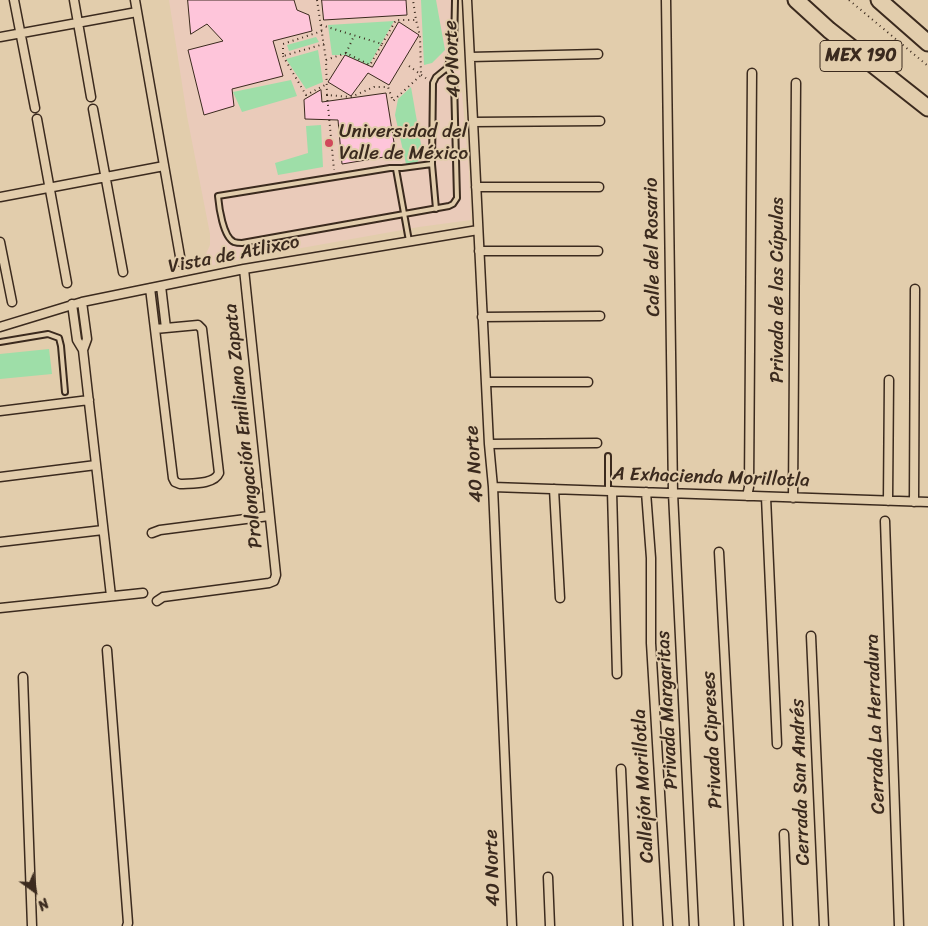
<!DOCTYPE html>
<meta charset="utf-8">
<style>
body{margin:0}
#map{position:relative;width:928px;height:926px;overflow:hidden;background:#e2cdac;font-family:Sriracha,sans-serif}
canvas{display:block}
.north{position:absolute;left:10px;top:866px;width:50px;height:50px;-webkit-text-stroke:4px #e2cdac;paint-order:stroke;rotate:148deg;font-size:14px;font-weight:700;line-height:20px;text-align:center;color:#3b2a1e}
.north::after{content:'';display:block;margin:auto;width:18px;height:22px;background:#3b2a1e;clip-path:polygon(50% 0,100% 100%,50% 72%,0 100%)}
</style>
<div id="map">
<canvas width="928" height="926"></canvas>
<div class="north">N</div>
</div>
<script>
const context = document.querySelector('canvas').getContext('2d');
context.lineJoin = 'round';
function fillPath(path, color) { context.fillStyle = color; context.fill(path, 'evenodd'); }
function stroke(path, color, width, dash) { context.strokeStyle = color; context.lineWidth = width; context.lineCap = dash ? 'butt' : 'round'; context.setLineDash(dash || []); context.stroke(path); }
function label(font, color, halo, rows, align = 'center') {
  context.font = font + ' Sriracha,sans-serif'; context.lineWidth = 4; context.setLineDash([]); context.textBaseline = 'middle'; context.strokeStyle = halo; context.fillStyle = color; for (const [text, x, y, turn = 0] of rows) {
    context.save(); context.translate(x, y); context.rotate((+turn || 0) * Math.PI / 180); context.textAlign = isNaN(turn) ? turn : align; if (halo) context.strokeText(text, 0, 0); context.fillText(text, 0, 0); context.restore();
  }
}
const built = new Path2D(`
 M169,0H457L460,72L469,170L471,220L419,227L279,252L194,269L206,254L210,245V234L187,116Z`);
const green = new Path2D(`
 M421,0H436L445,50L432,63L424,65Z
 M394,21L369,65L345,55H332L328,25Z
 M316,37L319,42L289,51L287,45Z
 M318,50L323,82L306,89L286,59Z
 M291,80L297,96L242,112L233,92Z
 M411,87L423,156L417,162L406,164L395,115L398,99Z
 M321,125L323,167L278,175L275,163L308,153L306,126Z
 M49,349L52,374L0,379V354Z`);
const building = new Path2D(`
 M188,0H294L297,10L309,15L312,31L273,41L283,76L232,89L234,106L204,115L188,50L223,41L207,24L191,34Z
 M322,0H406L407,15L324,20Z
 M399,22L419,35L389,85L368,73L351,96L328,82L345,55L372,67Z
 M321,90L322,102L386,93L396,155L342,164L338,120L305,119L304,100Z`);
const path = new Path2D(`
 M317,0L326,60
 M849,0L928,66
 M321,25L382,44L370,65L346,53L326,60L327,95L351,97L374,87H388L393,101L421,75L420,36L416,20L413,0
 M322,31L283,44V56L324,44
 M382,44L396,20H416
 M346,53L354,36
 M283,56L306,95L327,84
 M409,66L427,79
 M327,95L334,170`);
const lane = new Path2D(`
 M447,68L454,48L455,0
 M432,164L402,168H390L218,196C219,207 223,237 234,242C237,243 240,243 242,243L449,206L453,204L457,198L454,81L447,68L436,77L433,83L432,164L436,209
 M396,169L409,241
 M0,342L48,334L59,338L61,346L65,392
 M608,456V491`);
const street = new Path2D(`
 M14,0L35,108
 M74,0L91,97
 M135,0L181,262
 M467,0L489,444L493,487L512,926
 M666,0L673,493L694,926
 M0,37L137,12
 M470,57L598,54
 M93,109L123,272
 M37,119L67,283
 M473,122L600,121
 M476,187H599
 M0,197L164,166
 M0,242L12,302
 M479,251H598
 M161,286L166,328
 M150,288L173,478L175,482L180,484C191,483 214,485 219,473L202,329L198,325L155,329
 M82,302L87,339L83,350
 M72,304L77,340L83,350L111,596
 M482,317L600,316
 M0,327L82,302L244,269L478,230
 M486,382H588
 M0,411L89,400
 M489,444L597,443
 M0,477L96,465
 M493,487L928,502
 M554,489L560,598
 M612,491L617,674
 M646,492L651,558V643L668,926
 M747,496L749,487L752,73
 M766,497L777,744
 M793,498L796,83
 M888,501L889,380
 M914,502L915,289
 M885,521L899,926
 M152,533L160,530L269,516
 M0,542L103,530
 M719,552L739,926
 M157,601L163,597L269,583L274,581L276,575L244,269
 M0,608L143,593
 M811,636L824,926
 M107,650L128,923L127,926
 M23,677L32,926
 M621,769L628,926
 M784,834L788,926
 M548,877L550,926`);
const highway = new Path2D(`
 M796,0L829,30L928,108
 M879,0L928,43`);
const markers = [
 [329,143,5,"#d1495b"]
];
const shields = [
 [861,56,82]
];
const shieldNames = [
 ["MEX 190",861,56]
];
const streetNames = [
 ["40 Norte",453,59,-93],
 ["Calle del Rosario",653,247,-91],
 ["Vista de Atlixco",234,255,-11],
 ["Privada de las Cúpulas",778,290,-90],
 ["Prolongación Emiliano Zapata",244,426,-96],
 ["40 Norte",475,464,-94],
 ["A Exhacienda Morillotla",711,478,2],
 ["Privada Margaritas",668,710,-93],
 ["Cerrada La Herradura",876,724,-92],
 ["Privada Cipreses",713,740,-93],
 ["Cerrada San Andrés",801,782,-92],
 ["Callejón Morillotla",644,786,-93],
 ["40 Norte",493,868,-92]
];
const poiNames = [
 ["Universidad del",339,132],
 ["Valle de México",339,154]
];
fillPath(built, '#eacbba');
fillPath(green, '#9edea8');
fillPath(building, '#fec5da');
stroke(building, '#3b2a1e', 1);
stroke(lane, '#3b2a1e', 8);
stroke(street, '#3b2a1e', 11);
stroke(highway, '#3b2a1e', 19);
stroke(path, '#3b2a1e', 2, [1, 4]);
stroke(lane, '#e2cdac', 4);
stroke(street, '#e2cdac', 8);
stroke(highway, '#e2cdac', 15);
for (const [x, y, r, color] of markers) { const dot = new Path2D(); dot.arc(x, y, r, 0, 2 * Math.PI); context.fillStyle = color; context.fill(dot); stroke(dot, '#e2cdac', 2); }
for (const [x, y, w] of shields) { const box = new Path2D(); box.roundRect(x - w / 2, y - 15.5, w, 31, 4); context.fillStyle = '#e2cdac'; context.fill(box); stroke(box, '#3b2a1e', 1); }
label('bold 18px', '#3b2a1e', null, shieldNames);
label('19px', '#3b2a1e', '#e2cdac', streetNames);
label('19px', '#3b2a1e', '#e2cdac', poiNames, 'left');
</script>
